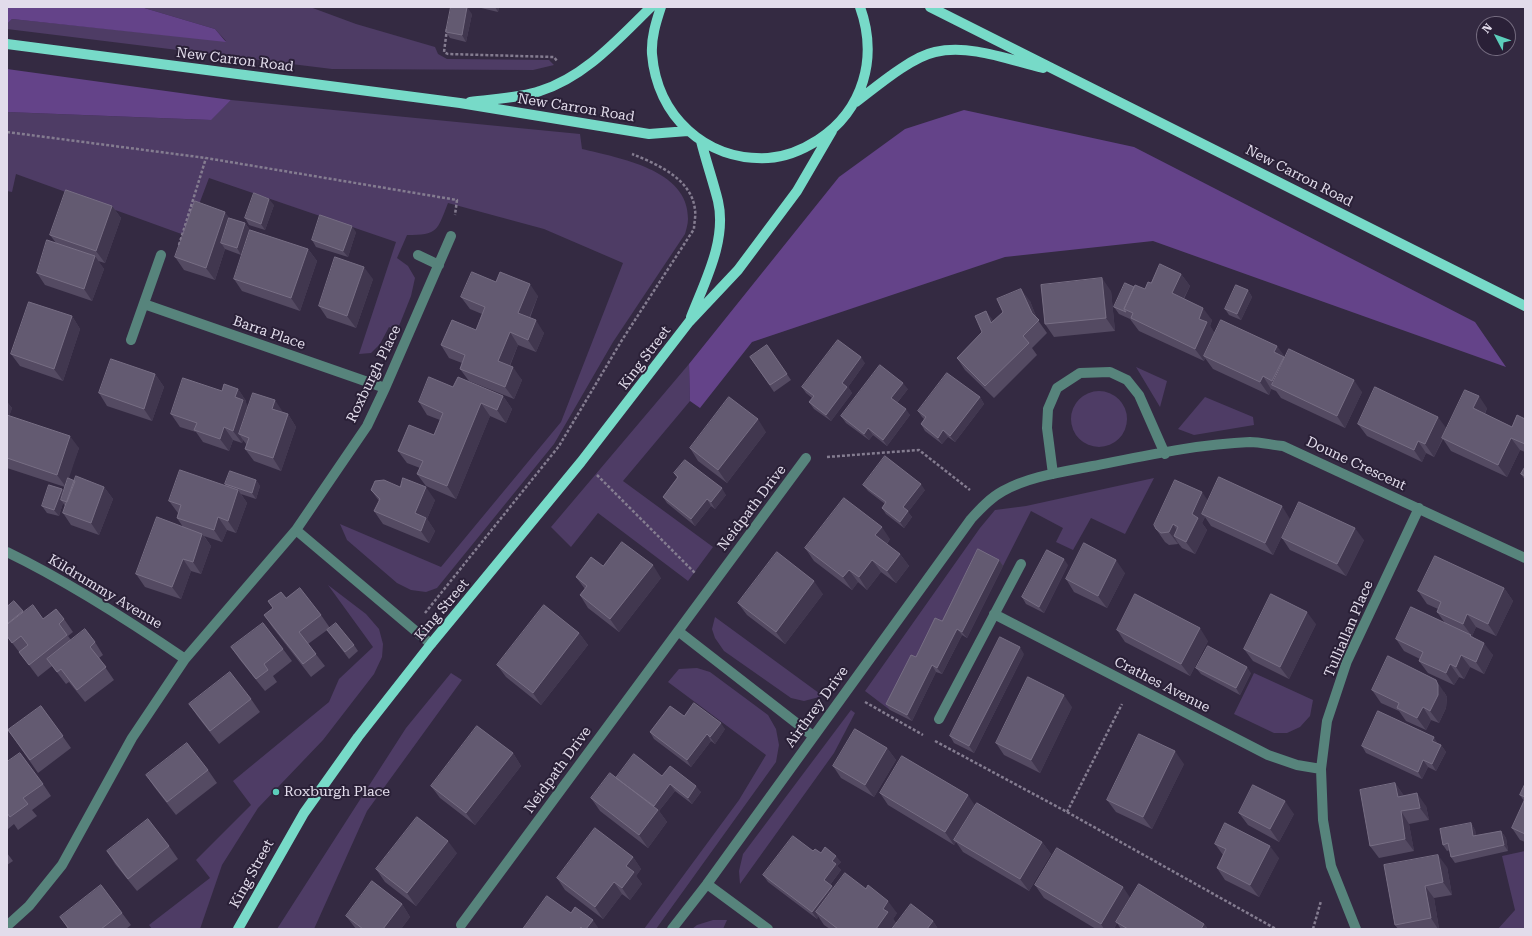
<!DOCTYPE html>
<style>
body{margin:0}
#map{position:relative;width:1532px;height:936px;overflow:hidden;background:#342a42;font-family:"Roboto Serif",serif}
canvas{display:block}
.frame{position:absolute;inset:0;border:8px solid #e2dceb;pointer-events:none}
.north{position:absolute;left:1476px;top:16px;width:40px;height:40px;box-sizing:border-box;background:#2a2037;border:1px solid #746b7f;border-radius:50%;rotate:311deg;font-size:11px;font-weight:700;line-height:16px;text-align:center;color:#e2dceb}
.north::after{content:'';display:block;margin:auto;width:14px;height:18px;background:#5ccebb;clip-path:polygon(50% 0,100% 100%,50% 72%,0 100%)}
</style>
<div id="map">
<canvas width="1532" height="936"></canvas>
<div class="frame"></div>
<div class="north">N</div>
</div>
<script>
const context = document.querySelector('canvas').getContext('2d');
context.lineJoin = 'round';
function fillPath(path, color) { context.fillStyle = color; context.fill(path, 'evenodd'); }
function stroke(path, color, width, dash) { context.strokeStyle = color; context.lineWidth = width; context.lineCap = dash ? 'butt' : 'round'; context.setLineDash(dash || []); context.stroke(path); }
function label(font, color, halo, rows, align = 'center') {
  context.font = font + ' "Roboto Serif",serif'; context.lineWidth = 4; context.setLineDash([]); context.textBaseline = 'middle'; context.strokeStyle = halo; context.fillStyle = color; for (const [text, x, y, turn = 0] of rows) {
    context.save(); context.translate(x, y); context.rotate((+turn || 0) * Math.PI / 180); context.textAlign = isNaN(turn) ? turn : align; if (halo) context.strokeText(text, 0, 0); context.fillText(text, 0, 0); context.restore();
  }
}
const green = new Path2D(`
 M141,7H310L356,24L435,47L438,54L447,59L549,60L554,65L533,70L332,69L7,29V24L12,19L226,41L215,29Z
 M231,100L580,134L582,149C618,158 689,169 688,219C688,224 686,230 685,234L613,342L554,444L437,588L426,592L411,590L397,583L347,540L340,524L441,567L561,422L623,263L544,229L448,203C437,231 438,235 407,235L397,258L408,266L415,278L411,296L397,331L389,327L380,344L371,353L359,354L396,242L209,178L187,236L16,174L12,192L7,191V112L210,120Z
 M689,364L690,401L623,481L713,547L688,581L598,513L571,547L551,527Z
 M1136,367L1167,381L1160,407Z
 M1071 419a28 28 0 1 1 56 0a28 28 0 1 1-56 0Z
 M1205,397L1253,417L1254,425L1194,435L1178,429Z
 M1154,478L1125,534L1091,518L1073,550L1056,542L1063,528L1031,511L1003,566L983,556L946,627L915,661L890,710L865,691L980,528L995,510L1026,506Z
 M328,585L366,614L379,629L383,644L382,657L374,674L323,740L258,808L222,865L200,929H152L149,925L210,878L196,860L251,805L233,781L329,702L339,679L373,647Z
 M715,617L823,696L804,701L791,698L724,651L715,638L712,629Z
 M697,668L710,672L768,715L776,729L779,745L776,762L656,929H644L739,800L766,755L668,682L679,669Z
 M451,673L462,680L367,811L314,929H277L406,728Z
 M1254,673L1313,700L1310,716L1300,727L1287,733H1274L1234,714Z
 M851,710L855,713L834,753L740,884L739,871L743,854Z
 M1525,851V929H1498L1515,910L1502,856Z
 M713,920H727L723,929H692L697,925Z`);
const forest = new Path2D(`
 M7,7H141L215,29L226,42L12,19L7,24Z
 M7,69L231,100L211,120L7,112Z
 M964,110L1134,147L1475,322L1506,367L1153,241L1005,257L752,342L700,408L690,401L689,364L839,177L905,129Z`);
const path = new Path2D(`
 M447,29L444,52L448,54L554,57L557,61
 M7,132L206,158L457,200L455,215
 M179,245L206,158
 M827,457L919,450L970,490
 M597,475L696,574
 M425,613L559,446L622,340L694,229C694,223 696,216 695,210C692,179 657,164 632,154
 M865,702L923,735
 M935,741L1067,812L1276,929
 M1067,812L1122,704
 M1313,929L1321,901`);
const minor = new Path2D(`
 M418,255L439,265
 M144,304L385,388
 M131,340L161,255
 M1053,474L1047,428L1048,409L1057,388L1080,373L1110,372L1127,380L1139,395L1165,454
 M296,530L431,644
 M7,552C69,582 128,620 185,659
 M994,614L1268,755L1297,765L1321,769
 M678,631L813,736
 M939,719L1021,564
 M707,884L768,929
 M461,925L806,458
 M7,926L29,906L62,865L132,738L185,659L296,530L367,426L385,388L451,236
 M672,929L707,884L971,519C980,509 990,498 1003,491C1030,476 1063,472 1093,466C1144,456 1198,444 1250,442C1260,442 1272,445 1283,446L1525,558
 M1356,929L1331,866L1323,820L1321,769L1327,721L1347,661L1419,508`);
const major = new Path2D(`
 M661,7C656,22 651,38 652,54C657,116 705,161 768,158C785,157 804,149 818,140C864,110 878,57 860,7
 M930,7L1525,306
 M7,44L460,103L649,134L688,131
 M470,102C491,99 521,98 540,91C585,77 618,39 651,7
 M856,102C876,87 911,57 935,52C970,44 1009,60 1043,68
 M691,317C705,281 727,240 718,201C713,181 706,161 701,141
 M238,929L304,813L358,737L431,644L581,462L689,322L738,270L797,191L832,131`);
const wall = new Path2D(`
 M477,7H499L498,12Z
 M472,14L466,42L450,38L446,32Z
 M274,205L265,230L249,225L245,218Z
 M112,206L121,218L105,263L98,261L104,269L92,301L45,285L37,273L56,243L50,235Z
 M229,218L245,223L250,230L241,255L225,249L215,280L184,270L175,257Z
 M356,232L348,257L316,247L312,240Z
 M308,249L317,261L300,311L242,291L234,279Z
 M1181,274L1190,286L1184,299L1212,320L1210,326L1215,334L1285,358L1362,392L1345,428L1281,398L1276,391L1271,389L1269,395L1213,369L1205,358L1204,361L1139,331L1130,319L1119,314L1114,307L1134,287L1145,289L1151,283Z
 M373,279L356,328L327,318L319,306Z
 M496,282L538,296L530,318L544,333L536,352L518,345L510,366L522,380L514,399L469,381L460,369L462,363L449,358L441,345L476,330L482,314L470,309L461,297Z
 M1248,290L1252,297L1241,320L1229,315L1225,309Z
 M1111,291L1115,331L1054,337L1045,324Z
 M1030,301L1037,319L1047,333L1032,348L1037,355L994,398L965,370L957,358L993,321Z
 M72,316L80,329L63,381L20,366L11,354Z
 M767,345L791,380L774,392L750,357Z
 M865,363L848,387L852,393L831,421L814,409L809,402L812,398L806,393L802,387Z
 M155,374L164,387L152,421L107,406L99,393Z
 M453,387L503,396L512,409L506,423L490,416L456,499L426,486L417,474L420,468L407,463L398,451L434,435L440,420L427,415L419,402Z
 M238,389L246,401V403L248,407L283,412L288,414L296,427L281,471L254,461L245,449L247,445L243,440L242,443L233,440L229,451L203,442L196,432L180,427L171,414L222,391Z
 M908,389L897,403L910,415L887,446L873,435L869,440L846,423L841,416Z
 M980,397L984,404L955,442L948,437L942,444L925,431L921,424L924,419L922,417L918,411Z
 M7,402L12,408L9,416L79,448L68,478L75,481L104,487L113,499L99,535L71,525L63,513L65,506L63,503L59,516L47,513L42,506L62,489L64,491L65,487L7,468Z
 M1487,408L1485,414L1512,427L1525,419V452L1520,450L1507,477L1451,451L1443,439L1434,457L1426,453L1422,462L1367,436L1358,424L1447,429Z
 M766,432L727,483L698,461L690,448Z
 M1525,467V480L1521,474Z
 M674,473L726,495L715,509L711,506L695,526L667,503L663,497L677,478Z
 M256,480L260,486L256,499L241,494L247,503L236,533L227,530L222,542L204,536L211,546L201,574L191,571L181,599L145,587L136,574L183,527L177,518L178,513L169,501L227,487L225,484Z
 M863,485L925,490L908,512L912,517L904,528L886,514L882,508L885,504L868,491Z
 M400,487L435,500L427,519L435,531L429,543L383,524L374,511L379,501L371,490Z
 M1208,501L1290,519L1273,555L1211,526L1205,517L1202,523L1207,530L1195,554L1182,548L1178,543V544L1169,545L1165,542L1156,529Z
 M1282,538L1364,540L1346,576L1290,550Z
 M890,539L887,544L900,554L909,566L896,583L881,572L867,590L858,582L852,590L814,561L805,548Z
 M999,560L1003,566L967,638L962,635L942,674L936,672L912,721L890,710L886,704L942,621Z
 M1068,565L1044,613L1026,604L1022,597Z
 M603,566L661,578L619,632L588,608L580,595L585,589L576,577Z
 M1125,573L1107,608L1074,592L1066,579Z
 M1504,588L1513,601L1496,636L1476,627L1472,636L1493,655L1484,674L1470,667L1464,679L1459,677L1454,685L1428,673L1419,661L1420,659L1404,651L1396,639L1445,623L1437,612L1438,609L1427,604L1418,591Z
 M823,594L785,644L747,615L738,603Z
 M14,601L23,612L43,619H64L73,632L68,636L71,640L95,642L103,655L99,658L114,680L85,702L69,682L66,684L52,666L38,677L7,636V607Z
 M264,615H321L330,628L308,644L325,666L311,677L273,628Z
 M1316,624L1289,679L1253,661L1244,649Z
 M327,630L354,645L358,651L349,659Z
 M1117,630L1208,641L1190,676L1125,642Z
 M579,633L588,645L541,705L506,677L497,665Z
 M231,647L283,649L292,661L273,676L277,682L265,691L240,660Z
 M1024,654L974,753L954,743L950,736Z
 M1196,668L1251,673L1240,695L1201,674Z
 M1372,690L1444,692L1447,697L1446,708L1439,723L1431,720L1426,730L1406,721L1399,711L1381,703Z
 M251,699L260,712L219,744L198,717L189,704Z
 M41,706L71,748L38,773L8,730Z
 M1072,707L1040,773L1004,755L996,743Z
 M684,716L725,729L715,744L711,741L691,767L654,739L650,732Z
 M1438,744L1441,745L1446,752L1436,771L1428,767L1422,779L1366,753L1362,746Z
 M887,748L896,760L874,797L841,778L833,766Z
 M513,753L521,766L475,825L440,798L431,786Z
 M7,762L43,784L51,796L32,810L37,816L18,830L14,824L7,830Z
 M1184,764L1152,829L1116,812L1107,800Z
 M208,770L217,783L176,815L155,788L146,775Z
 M662,776L701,792L692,804L675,791L659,811L667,822L648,848L600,811L591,798L616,778Z
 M1395,783L1404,796L1426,806L1429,820L1409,824L1414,851L1379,858L1370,846Z
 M1525,784V842L1520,840L1512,828L1524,801L1520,795Z
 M880,793L975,805L1042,842L1051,854L1029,891L963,852L956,842L954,845L888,805Z
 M1239,813L1294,814L1279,842L1248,825Z
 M1471,823L1475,830L1476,836L1501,831L1506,838L1508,851L1455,863L1451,857L1450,850L1447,851L1443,845Z
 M1215,844L1279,858L1259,897L1225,880L1217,868L1223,855Z
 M169,846L178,859L137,891L115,864L107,851Z
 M813,851L821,853L841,862L837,866L841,870L830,885L834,888L897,913L893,919L896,923L933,921L938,929H830L824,925L818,916L817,919L768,882L763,875Z
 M7,853L13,861L7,865Z
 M457,853L416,906L385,882L376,869Z
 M633,857L641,869L636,876L642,884L630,900L622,894L603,919L565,890L557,878Z
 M1384,865L1447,867L1452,895L1434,898L1439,929H1398L1395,925Z
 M1035,885L1130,898L1204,924L1208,929H1121L1117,923L1114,929H1096L1044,898Z
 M402,904L410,917L401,929H356L346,916Z
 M122,913L131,925L126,929H68L60,917Z`);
const shadedWall = new Path2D(`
 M467,7L472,14L466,42L462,35Z
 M495,7H499L498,12Z
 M269,199L274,205L265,230L261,224Z
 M112,206L121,218L105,263L96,251Z
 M225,212L234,224L221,243L225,249L215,280L206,268Z
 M245,223L250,230L241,255L237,248Z
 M352,226L356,232L348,257L343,251Z
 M308,249L317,261L300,311L291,298Z
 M95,256L104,269L92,301L84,289Z
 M364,267L373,279L356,328L347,316Z
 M1181,274L1190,286L1180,305L1172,293Z
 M1102,278L1111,291L1115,331L1106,318Z
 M530,284L538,296L526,325L518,313Z
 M1021,289L1030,301L1038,321L1032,313Z
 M1248,290L1252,297L1241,320L1237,314Z
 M1203,308L1212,320L1210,326L1216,335L1204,356L1205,358L1204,361L1195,349L1199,319Z
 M986,311L995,323H991Z
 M72,316L80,329L63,381L54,369Z
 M536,320L544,333L536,352L528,340Z
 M510,332L518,345L506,374L498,361Z
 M1277,346L1286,358L1277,388L1272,381L1274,352Z
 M861,357L865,363L848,387L852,393L831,421L826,415L842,383Z
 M513,367L522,380L514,399L505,387Z
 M155,374L164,387L152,421L144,409Z
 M1263,376L1271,389L1269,395L1260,382Z
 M1354,380L1362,392L1345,428L1337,416Z
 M903,383L908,389L896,404L891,398Z
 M238,389L246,401V403L252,412L239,434L243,440L242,443L233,431L235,397Z
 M503,396L512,409L506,423L497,410Z
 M1479,396L1487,408L1481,421L1473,408Z
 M980,397L984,404L955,442L950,436Z
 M275,400L283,412L280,421L272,409Z
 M7,402L12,408L7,423Z
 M481,403L490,416L456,499L447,486Z
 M906,409L910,415L887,446L883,440Z
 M288,414L296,427L281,471L273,458Z
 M1438,417L1447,429L1434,457L1425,444Z
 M758,419L766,432L727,483L718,470Z
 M224,427L233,440L229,451L220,439Z
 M868,428L873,435L869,440L864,434Z
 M943,430L948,437L942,444L938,438Z
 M70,436L79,448L66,487L57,475Z
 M1511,438L1520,450L1507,477L1498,465Z
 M1418,441L1426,453L1422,462L1414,450Z
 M256,480L260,486L256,499L252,493Z
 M921,484L925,490L908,512L912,517L904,528L900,522L903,507Z
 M104,487L113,499L99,535L91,523Z
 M426,487L435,500L427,519L435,531L429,543L421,531L415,513Z
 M722,488L726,495L715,509L711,502Z
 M62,489L66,495L61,500L63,503L59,516L54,510Z
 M238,490L247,503L236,533L228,521Z
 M1202,492L1211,505L1202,514L1205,517L1202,523L1207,530L1195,554L1186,542L1192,514Z
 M707,499L711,506L695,526L691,519Z
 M1282,506L1290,519L1273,555L1265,543Z
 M218,517L227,530L222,542L214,530Z
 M1173,524L1181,537L1174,536L1178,543V544L1169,532Z
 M882,527L890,539L884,547L875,535Z
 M1355,528L1364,540L1346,576L1337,564Z
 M202,534L211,546L201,574L193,562Z
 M900,554L909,566L896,583L887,571Z
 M183,559L191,571L181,599L172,587Z
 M1064,559L1068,565L1044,613L1039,607Z
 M872,560L881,572L867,590L859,577Z
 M999,560L1003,566L967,638L962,632Z
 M1116,560L1125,573L1107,608L1098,596Z
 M653,565L661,578L619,632L610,619Z
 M849,570L858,582L852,590L843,577Z
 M814,581L823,594L785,644L776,632Z
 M1504,588L1513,601L1496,636L1488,624Z
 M1307,612L1316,624L1289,679L1280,667Z
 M1467,614L1476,627L1472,636L1480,647L1470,636L1471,635L1463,624Z
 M1200,628L1208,641L1190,676L1181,664Z
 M957,629L962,635L942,674L937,668Z
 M579,633L588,645L541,705L533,693Z
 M1484,643L1493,655L1484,674L1476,662Z
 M1020,647L1024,654L974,753L969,746Z
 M1461,655L1470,667L1464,679L1456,667Z
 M1450,664L1459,677L1454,685L1446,673Z
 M932,665L936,672L912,721L907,715Z
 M1247,667L1251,673L1240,695L1236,688Z
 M1436,680L1444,692L1447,697L1446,708L1439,723L1430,711Z
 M1064,695L1072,707L1040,773L1031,760Z
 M1423,707L1431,720L1426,730L1417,718Z
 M721,723L725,729L715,744L710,737Z
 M707,734L711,741L691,767L687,760Z
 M1434,737L1438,744L1432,741Z
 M1441,745L1446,752L1436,771L1432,764Z
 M887,748L896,760L874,797L865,785Z
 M1175,751L1184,764L1152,829L1143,817Z
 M513,753L521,766L475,825L466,813Z
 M1423,760L1428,767L1422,779L1418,772Z
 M1395,783L1404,796L1398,797Z
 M670,784L675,791L659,811L667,822L648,848L639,835L652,808Z
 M696,786L701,792L692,804L688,798Z
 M1417,793L1426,806L1429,820L1420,808Z
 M968,795L976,807L954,840L956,842L954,845L945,832Z
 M1285,801L1294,814L1279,842L1270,829Z
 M1401,811L1409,824L1414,851L1405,839Z
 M1471,823L1475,830L1478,843L1473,836Z
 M1501,831L1506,838L1508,851L1504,845Z
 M448,841L457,853L416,906L407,893Z
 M1042,842L1051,854L1029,891L1020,879Z
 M1270,846L1279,858L1259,897L1250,885Z
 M1438,855L1447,867L1452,895L1443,882Z
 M836,856L841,862L837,866L841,870L829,886L824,880L832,861Z
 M633,857L641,869L636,876L642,884L630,900L622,888L626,866Z
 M614,882L622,894L603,919L595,907Z
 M832,886L836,892L816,912L818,916L817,919L812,912Z
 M1425,886L1434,898L1439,929H1438L1431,918Z
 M1123,887L1131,899L1116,922L1117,923L1114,929H1104L1101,924Z
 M888,901L897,913L893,919L897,925L894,929H876L883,909Z
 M402,904L410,917L401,929H383Z
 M593,920L599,929H586Z
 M933,921L938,929H927Z
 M1204,924L1208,929H1201Z`);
const building = new Path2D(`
 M451,7H467L462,35L446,32Z
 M66,190L112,206L96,251L50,235Z
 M254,193L269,199L261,224L245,218Z
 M195,201L225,212L206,268L175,257Z
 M320,215L352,226L343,251L312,240Z
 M229,218L245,223L237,248L221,243Z
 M250,230L308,249L291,298L234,279Z
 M47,240L95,256L84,289L37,273Z
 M335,257L364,267L347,316L319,306Z
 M1160,264L1181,274L1172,293L1203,308L1199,319L1207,322L1195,349L1131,318L1133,313L1124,309L1135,285L1145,289L1148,282L1151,283Z
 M472,272L496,282L500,272L530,284L518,313L536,320L528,340L510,332L498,361L513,367L505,387L460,369L465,355L441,345L452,320L476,330L485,307L461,297Z
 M1102,278L1106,318L1045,324L1041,285Z
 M1125,283L1134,287L1124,309L1126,312L1114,307Z
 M1236,285L1248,290L1237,314L1225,309Z
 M1021,289L1032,313L1039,320L1023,336L1029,343L985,386L957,358L982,332L975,316L986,311L991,323L1003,312L997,299Z
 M29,302L72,316L54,369L11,354Z
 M1221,320L1277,346L1274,352L1284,357L1272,381L1263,376L1260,382L1204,356Z
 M838,340L861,357L842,383L847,387L826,415L809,402L814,396L802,387Z
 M767,345L787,374L770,385L750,357Z
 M1289,349L1354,380L1337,416L1272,385Z
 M111,359L155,374L144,409L99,393Z
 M880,365L903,383L891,398L906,409L883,440L868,428L864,434L841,416Z
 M947,373L980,397L950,436L943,430L938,438L921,424L926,417L918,411Z
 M429,377L453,387L458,377L503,396L497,410L481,403L447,486L417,474L423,461L398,451L409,425L434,435L443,413L419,402Z
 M183,378L222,391L224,384L238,389L235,397L243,400L233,431L224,427L220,439L194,430L197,423L171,414Z
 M1375,387L1438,417L1425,444L1418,441L1414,450L1358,424Z
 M1465,390L1479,396L1473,408L1512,427L1517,415L1525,419V444L1511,438L1498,465L1442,438Z
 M253,393L275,400L272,409L288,414L273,458L245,449L249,438L239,434Z
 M729,397L758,419L718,470L690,448Z
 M7,415L70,436L57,475L7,458Z
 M885,456L921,484L903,507L908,511L900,522L882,508L886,502L863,485Z
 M685,460L722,488L711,502L707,499L691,519L663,497L678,477L674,473Z
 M1525,467V476L1521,474Z
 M180,470L238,490L228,521L218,517L214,530L177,518L181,505L169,501Z
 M230,471L256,480L252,493L225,484Z
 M76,476L104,487L91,523L63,513Z
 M1219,477L1282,506L1265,543L1202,514Z
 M68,478L75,481L67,502L61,500Z
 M403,478L426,487L415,513L426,518L421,531L374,511L380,499L371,490L375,481L384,480L400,487Z
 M1175,480L1202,492L1192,514L1198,518L1186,542L1174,536L1178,527L1173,524L1169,532L1161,533L1156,529L1154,525Z
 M49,485L62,489L54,510L42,506Z
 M844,498L882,527L875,535L900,554L887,571L872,560L859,577L849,570L843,577L805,548Z
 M1299,502L1355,528L1337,564L1282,538Z
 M157,517L202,534L193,562L183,559L172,587L136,574Z
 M622,542L653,565L610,619L580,595L587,586L576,577L591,557L603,566Z
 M1084,543L1116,560L1098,596L1066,579Z
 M978,549L999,560L962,632L957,629L937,668L932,665L907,715L886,704L911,655L916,657L935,618L942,621Z
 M1047,550L1064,559L1039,607L1022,597Z
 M777,552L814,581L776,632L738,603Z
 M1435,556L1504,588L1488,624L1467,614L1463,624L1437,612L1441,602L1418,591Z
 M300,588L321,615L299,632L316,654L303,664L264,615L273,608L268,601L281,592L286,598Z
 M1135,594L1200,628L1181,664L1117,630Z
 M1271,594L1307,612L1280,667L1244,649Z
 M14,601L23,611L7,624V607Z
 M33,605L43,619L56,609L64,619L59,624L67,635L29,665L19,652L28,645L21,636L12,643L7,636V625Z
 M544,605L579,633L533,693L497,665Z
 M1411,607L1471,635L1470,636L1484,643L1476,662L1461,655L1456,667L1450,664L1446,673L1419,661L1423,652L1396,639Z
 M263,623L283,649L264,664L268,670L256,679L231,647Z
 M336,623L354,645L345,652L327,630Z
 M85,629L95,642L90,647L106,667L77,690L61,669L57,672L47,659Z
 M1000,637L1020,647L969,746L950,736Z
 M1208,646L1247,667L1236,688L1196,668Z
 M1388,656L1436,680L1438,685V695L1430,711L1423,707L1417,718L1397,708L1399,703L1372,690Z
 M230,672L251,699L210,731L189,704Z
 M1028,677L1064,695L1031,760L996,743Z
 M694,703L721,723L710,737L707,734L687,760L650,732L670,706L684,716Z
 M41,706L63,736L30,760L8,730Z
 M1378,711L1434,737L1432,741L1441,745L1432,764L1423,760L1418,772L1362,746Z
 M477,726L513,753L466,813L431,786Z
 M855,729L887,748L865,785L833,766Z
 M1139,734L1175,751L1143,817L1107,800Z
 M187,743L208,770L167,802L146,775Z
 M20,753L43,784L23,798L28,804L10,817L7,813V762Z
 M634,754L662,776L670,766L696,786L688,798L670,784L654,806L616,778Z
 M902,756L968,795L945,832L880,793Z
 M610,773L658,810L639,835L591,798Z
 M1395,783L1398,797L1417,793L1420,808L1401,811L1405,839L1370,846L1360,790Z
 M1525,784V797L1520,795Z
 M1253,785L1285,801L1270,829L1239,813Z
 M1525,799V834L1512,828Z
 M977,803L1042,842L1020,879L954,840Z
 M417,817L448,841L407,893L376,869Z
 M148,819L169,846L128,879L107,851Z
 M1225,823L1270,846L1250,885L1217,868L1226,849L1215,844Z
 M1471,823L1473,836L1501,831L1504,845L1451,857L1448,843L1443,845L1440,829Z
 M595,828L633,857L626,866L634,872L622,888L614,882L595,907L557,878Z
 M793,836L813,851L815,849L821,853L825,847L836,856L832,861L836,864L824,880L832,886L812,912L763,875Z
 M1057,848L1123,887L1101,924L1035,885Z
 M1438,855L1443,882L1425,886L1431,918L1395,925L1384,865Z
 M845,873L866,889L868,885L888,901L883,909L888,912L876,929H838L816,912Z
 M372,881L402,904L383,929H363L346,916Z
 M1139,884L1204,924L1201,929H1128L1116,922Z
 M101,885L122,913L101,929H69L60,917Z
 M547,896L571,913L575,907L593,920L586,929H583L581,927L579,929H523Z
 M911,904L933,921L927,929H892Z`);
const markers = [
 [276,792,4,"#5ccebb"]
];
const streetNames = [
 ["New Carron Road",235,60,7],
 ["New Carron Road",576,108,9],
 ["New Carron Road",1299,176,27],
 ["Barra Place",269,333,19],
 ["King Street",645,358,-53],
 ["Roxburgh Place",374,374,-64],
 ["Doune Crescent",1356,464,25],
 ["Neidpath Drive",752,508,-53],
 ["Kildrummy Avenue",105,592,31],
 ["King Street",442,610,-50],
 ["Tulliallan Place",1349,629,-67],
 ["Crathes Avenue",1162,685,27],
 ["Airthrey Drive",817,707,-54],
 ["Neidpath Drive",558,770,-54],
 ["King Street",252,874,-61]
];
const poiNames = [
 ["Roxburgh Place",284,792]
];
fillPath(green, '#4e3c65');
fillPath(forest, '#644389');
stroke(path, '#847c90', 2.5, [3, 2]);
stroke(minor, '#57847c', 10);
stroke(major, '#77dac8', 10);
fillPath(wall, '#544a62');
fillPath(shadedWall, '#41374f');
fillPath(building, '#635a71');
stroke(building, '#776e84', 1);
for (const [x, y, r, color] of markers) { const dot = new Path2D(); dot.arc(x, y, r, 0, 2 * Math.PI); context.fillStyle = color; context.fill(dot); stroke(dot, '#2a2037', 1.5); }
label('14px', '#e2dceb', '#2a2037', streetNames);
label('14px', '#e2dceb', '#2a2037', poiNames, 'left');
</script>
